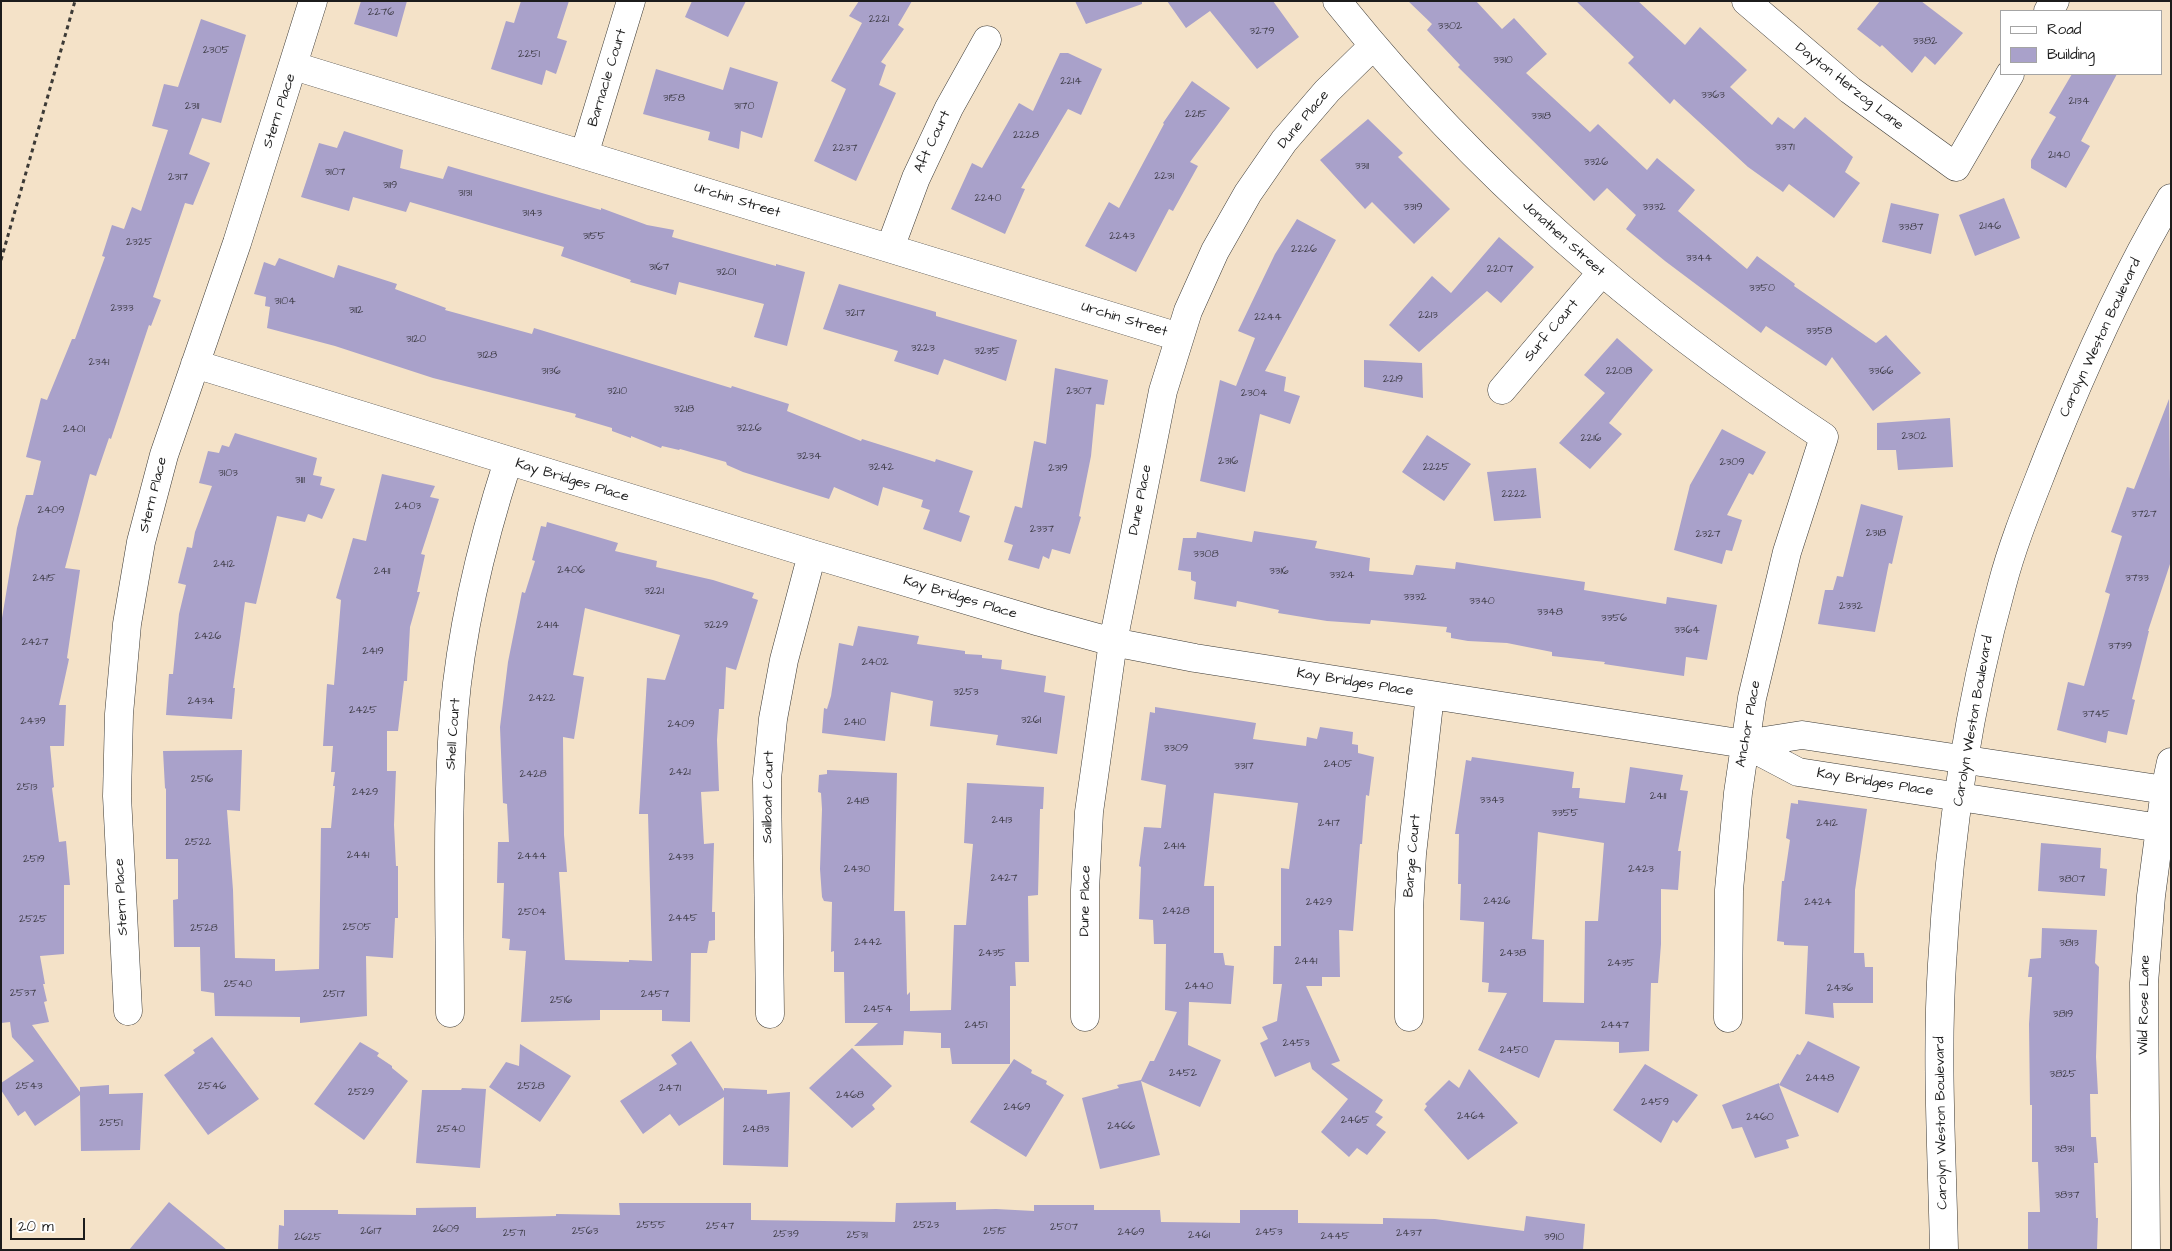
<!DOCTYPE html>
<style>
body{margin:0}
#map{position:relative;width:2172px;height:1251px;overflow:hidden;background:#f4e2c8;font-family:"Architects Daughter",sans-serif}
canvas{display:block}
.frame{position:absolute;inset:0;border:2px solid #1c1c1c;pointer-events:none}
.legend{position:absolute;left:2000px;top:10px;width:162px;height:65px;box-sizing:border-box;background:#fff;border:1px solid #a4a4a4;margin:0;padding:6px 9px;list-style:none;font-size:15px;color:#1c1c1c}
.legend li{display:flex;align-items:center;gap:10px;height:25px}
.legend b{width:25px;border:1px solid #a4a4a4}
.scale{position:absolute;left:10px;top:1218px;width:75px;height:22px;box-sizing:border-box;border:2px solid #1c1c1c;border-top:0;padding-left:6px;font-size:15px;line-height:18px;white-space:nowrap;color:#1c1c1c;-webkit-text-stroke:4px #fff;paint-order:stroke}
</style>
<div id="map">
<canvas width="2172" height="1251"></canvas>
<div class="frame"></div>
<ul class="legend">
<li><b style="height:6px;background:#fff"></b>Road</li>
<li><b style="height:14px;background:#a9a1ca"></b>Building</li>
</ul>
<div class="scale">20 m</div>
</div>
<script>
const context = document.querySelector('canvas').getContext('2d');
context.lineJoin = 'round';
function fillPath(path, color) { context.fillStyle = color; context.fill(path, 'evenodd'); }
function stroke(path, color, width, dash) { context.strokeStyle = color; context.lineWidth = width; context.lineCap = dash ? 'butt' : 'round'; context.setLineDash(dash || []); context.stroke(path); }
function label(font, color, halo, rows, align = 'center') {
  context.font = font + ' "Architects Daughter",sans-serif'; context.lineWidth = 4; context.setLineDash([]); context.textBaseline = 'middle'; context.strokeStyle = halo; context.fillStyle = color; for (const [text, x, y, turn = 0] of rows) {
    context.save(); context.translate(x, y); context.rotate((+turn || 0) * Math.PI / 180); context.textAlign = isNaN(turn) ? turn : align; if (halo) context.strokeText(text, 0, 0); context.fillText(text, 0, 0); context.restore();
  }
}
const building = new Path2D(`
 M361,1H407L397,37L354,24Z
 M521,1H569L557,38L567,41L556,74L546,70L542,85L491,69L506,21L514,23Z
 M692,1H746L728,37L685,17Z
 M859,1H912L898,25L904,29L881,62L886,65L879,85L896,93L856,181L814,161L846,89L831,81L862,23L849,16Z
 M1075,1H1142V4L1086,24Z
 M1167,1H1273L1299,37L1257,69L1210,11L1186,28Z
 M1408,1H1476L1502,29L1514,18L1547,54L1526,73L1590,132L1598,124L1647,170L1657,158L1695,190L1678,211L1747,269L1757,256L1795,284L1794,286L1876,343L1886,335L1921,373L1873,411L1832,357L1826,366L1766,326L1761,333L1665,261L1626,229L1636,215L1607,188L1594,201L1458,67L1460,65L1427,30L1432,24Z
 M1576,1H1638L1685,45L1700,27L1747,70L1730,87L1772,125L1778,117L1794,129L1805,117L1853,157L1845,172L1860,183L1834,218L1789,184L1783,192L1748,167L1674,99L1670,104L1628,63L1634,57Z
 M1880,1H1921L1963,33L1935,65L1925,56L1912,73L1882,45L1880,47L1857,29Z
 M201,19L246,35L221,123L202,118L189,154L210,163L193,205L185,203L153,297L161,300L151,326L149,325L111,439L109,438L96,476L90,474L65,568L80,570L67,658L69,659L59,705H66L64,746H50L54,787L52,788L59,842L66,841L70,885H64V954L40,956L45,984H43L47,1001L44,1002L49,1022L32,1025L80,1092V1087L109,1085V1094L143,1093L140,1150L81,1151L80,1095L35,1126L25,1111L18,1116L1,1090V1083L34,1061L12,1037L10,1022L1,1023V624L17,528L26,495H33L41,461L26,457L41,398L47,400L72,339H75L105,257L102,256L112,225L124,229L132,207L141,211L168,130L152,126L164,84L178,87Z
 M1060,53H1068L1102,69L1081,115L1068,109L1021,188L1025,189L1005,234L951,209L972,163L982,168L1019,103L1033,111Z
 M730,67L778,82L762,138L741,131L739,149L708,140L710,132L643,114L656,69L723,90Z
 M2072,74H2117L2081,141L2090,146L2066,188L2031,168V160L2056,117L2049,113Z
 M1192,81L1230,108L1190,162L1198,166L1173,211L1169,209L1136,272L1085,246L1109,202L1119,208L1164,124L1163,123Z
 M1368,119L1403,153L1398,157L1450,209L1414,244L1372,202L1365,209L1320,160Z
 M344,131L403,150L400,168L443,179L448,166L601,210V208L647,225L674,230L672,237L776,266V264L805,272L787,346L754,337L764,304L679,282L676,295L630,282L631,280L561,256L564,247L410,202L406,212L353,197L349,211L301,197L319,143L337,148Z
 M2004,198L2020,238L1975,256L1959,215Z
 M1891,203L1939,214L1931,254L1882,242Z
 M1297,219L1336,240L1265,371L1286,377L1284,391L1300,396L1290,424L1260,414L1245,492L1200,481L1220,380L1236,386L1255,338L1238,331L1275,254Z
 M1499,237L1534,267L1501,303L1487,291L1419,352L1389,325L1432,276L1451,293Z
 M279,258L334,278L338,265L397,284L395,289L446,308L445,310L532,334L534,328L731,388L732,386L789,404L787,411L861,441L862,439L935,462L936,459L973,471L959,512L970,516L961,542L923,529L930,510L921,507L923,500L883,487L878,506L834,487L829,499L743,472L727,465L726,462L680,449L679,450L662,446L661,448L631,436V438L612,431V428L575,417L576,414L433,378L335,346L267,328L270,307L265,306L266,297L254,294L264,262L275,266Z
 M839,284L936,312V316L1017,340L1006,381L944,359L938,375L894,361L898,351L823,329Z
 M1617,338L1653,370L1609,423L1622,434L1590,469L1559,443L1605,393L1584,375Z
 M1364,360L1422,363L1423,398L1364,387Z
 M1055,368L1108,380L1104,405L1096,404L1091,456L1079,516L1081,517L1070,554L1052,549L1049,559L1043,556L1039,569L1008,560L1013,545L1004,542L1015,506L1022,508L1034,441L1046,444Z
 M2169,399L2171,561L2148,631H2149L2132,699L2135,700L2127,735L2108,731L2106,743L2057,730L2068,682L2084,686L2110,594L2105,592L2122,536L2111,532L2127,487L2134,489Z
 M1950,418L1953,467L1898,470L1896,450H1877V423Z
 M1722,429L1766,452L1753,475L1749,473L1727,515L1742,520L1732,551L1726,550L1722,564L1674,550L1690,485Z
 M235,433L317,458L313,475L322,477L320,485L335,489L322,519L308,514L305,522L277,516L256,604L245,602L233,688H235L232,719L166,715L169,674H173L179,614L186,585L178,583L187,547L192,548L195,532L212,486L199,483L208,451L219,453L222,445L229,447Z
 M1427,435L1471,464L1444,501L1402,472Z
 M1536,468L1541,518L1494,521L1487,472Z
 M382,474L435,486L430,497L439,499L421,554L425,555L417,592H420L410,627L407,681H404L398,731H387V771H396L394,825L396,866H398V918H395L393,958L366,956L367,1016L300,1023V1017L215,1016L214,993L201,991L200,947H174L173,900L178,899V859H166V789L165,788L163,751L242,750L240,811L227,810L233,890L235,958L275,959V971L319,969L321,828H331L335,786H333L335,772H331L333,746H323L327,684L334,685L341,600L336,598L353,538L366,541Z
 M1861,504L1903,516L1892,564L1889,563L1875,632L1818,624L1825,590H1833L1837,576L1843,577Z
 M547,522L618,543L615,551L657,561L656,567L713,580L754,593L752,598L758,600L736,670L726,667L724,709H719L717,740L719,791L701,792L704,844L714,843L712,912H715V940L709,941L707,953H691L690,1022L662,1021V1010H600V1020L521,1022L526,951L509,950L510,939L502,938L504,883H497L498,842H509L507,804L503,803L500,727L508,662L522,592L525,593L535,561L532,560L541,526L546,527ZM585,608L680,635L665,680L647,678L639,814H648L652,961L629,960V962L565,960L559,872H567L564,835L563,737L574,739L584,677L573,675Z
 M1254,531L1317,541L1315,548L1370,558L1369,571L1413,575L1416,565L1455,569L1456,562L1585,582L1584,590L1666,604L1667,597L1717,605L1707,660L1686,657L1684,676L1604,664L1605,662L1552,656V652L1507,643L1468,641L1451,638V633L1446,632L1447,627L1371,620L1370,624L1327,621L1278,613L1279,610L1237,601L1236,607L1194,599L1196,582L1191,580V572L1178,570L1183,538H1196L1197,532L1252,542Z
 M858,626L919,636L917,644L965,651V654L982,655V658L1002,660L1001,669L1046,676L1044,692L1065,696L1057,754L996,745L998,735L930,726L933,701L891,692L885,741L822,733L824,708L827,709L831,696L839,643L853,646Z
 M1155,707L1256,723L1253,739L1306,746L1307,737L1317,739L1320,727L1353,732L1352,744L1358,745V753L1374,757L1369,796L1366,795L1362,844H1360L1353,931L1339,930L1340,977H1322V986H1306L1340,1061L1331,1064L1383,1100L1375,1112L1383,1117L1376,1125L1386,1132L1367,1155L1357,1148L1349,1157L1321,1132L1348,1099L1312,1069L1310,1062L1275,1077L1260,1043L1268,1039L1262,1027L1277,1021L1282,984H1273L1274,946H1281V868L1289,869L1298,803L1214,793L1204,886H1214V953H1223L1225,965L1234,966L1231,1004L1189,1002L1188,1045L1221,1060L1200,1107L1141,1081L1160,1155L1100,1169L1082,1098L1119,1088L1117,1085L1141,1080L1150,1061H1154L1177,1012L1165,1010L1166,944H1154L1153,920L1139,919L1141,867L1139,866L1144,827L1161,828L1166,785L1141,780L1150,712L1155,713Z
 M1472,757L1574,772L1572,788H1580L1579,798L1625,803L1630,767L1683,775L1680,790L1688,791L1678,851H1681L1678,890L1661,889V944L1658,983H1651L1649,1051L1619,1053V1042L1555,1040L1539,1078L1478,1050L1507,993L1488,992L1489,983L1482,982L1484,922L1460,920L1461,884H1458L1459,834H1455L1466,760L1471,761ZM1538,832L1604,843L1598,921H1585L1584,1003L1543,1002L1544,940L1532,939Z
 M827,770L897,773L894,911H905L907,995L910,992V1011L951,1010L954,925H966L973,844L964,843L967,783L1044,787L1043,809H1040L1038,895L1028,896L1029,962H1015L1016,986H1010V1064H952L950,1048H941V1033L904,1031L903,1045L854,1046L878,1023H845L844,972H834V951L831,952L832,902L824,901L822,897L820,869L822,809L821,793L818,792L819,775L827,774Z
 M1798,800L1867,809L1855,890L1854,953H1864L1865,967H1873V1003H1833L1834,1018L1805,1014L1808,946L1784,945V942L1777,941L1782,881H1784L1790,840L1786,838L1791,803L1798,804Z
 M2041,843L2101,848L2100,868L2107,869L2105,896L2038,891Z
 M2042,928L2097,930L2095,963L2099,967L2096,1057L2098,1094H2090L2091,1137H2096L2098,1163H2094L2096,1218H2098L2097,1250H2028V1212H2040L2038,1162H2032V1105H2030L2029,1024L2032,977H2028L2030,959L2041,958Z
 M212,1037L259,1099L208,1135L164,1075L195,1053L193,1050Z
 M691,1041L724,1091V1088L767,1090V1094L790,1092L788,1167L723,1165L724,1097L679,1126L670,1114L643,1134L620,1101L677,1064L671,1055Z
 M1808,1041L1860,1067L1838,1113L1779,1085L1799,1136L1786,1140L1789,1148L1755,1158L1742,1127L1732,1129L1722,1105L1779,1083V1085L1797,1054L1800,1055Z
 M360,1042L379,1053L377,1056L392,1066V1068L408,1081L364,1140L314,1104Z
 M520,1044L571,1076L540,1122L489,1087L506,1062L519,1066Z
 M852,1048L892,1086L872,1105L875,1109L852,1128L809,1088Z
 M1014,1059L1032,1070L1031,1073L1047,1081L1046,1084L1064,1095L1026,1157L970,1122Z
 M1645,1064L1698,1095L1677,1123L1673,1120L1661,1143L1613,1110Z
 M1469,1069L1518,1123L1468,1160L1424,1110L1427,1106L1425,1104L1449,1080L1459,1088Z
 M462,1088L486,1089L480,1168L416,1163L422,1090H461Z
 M169,1202L227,1250H129Z
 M956,1202V1210L996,1209L1034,1211V1205H1094V1210H1160L1161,1222L1240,1223V1210H1298V1223L1383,1224V1218L1435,1219L1524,1231L1526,1216L1585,1224L1583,1250H278L279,1225L284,1226V1210H338V1214L416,1215V1208L476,1207V1218L556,1216V1214L620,1215L619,1203H751V1220L895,1222L896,1203Z`);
const path = new Path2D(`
 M1,260L75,1`);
const minor = new Path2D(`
 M1337,1C1477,176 1638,314 1824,437L1787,552L1752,698L1738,793L1729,890L1728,1018
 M1746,1L1850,90L1956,167L2010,74
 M2048,11L2055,1
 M294,66L1179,337
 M584,155L631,1
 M890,248L916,178L949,108L987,40
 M195,364L812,554L1040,622L1113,642L1195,658L1745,744L1802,735L2165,790
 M1502,390L1601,273
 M1745,744L1798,772L2160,828
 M128,1011L117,796L119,714L127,624L141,542L164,455L237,243L313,1
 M450,1013C450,913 446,812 454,713C461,628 482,542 508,461
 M770,1014L767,779L773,719L784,660L812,554
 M1085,1017V890L1089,812L1113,642L1163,391L1188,311L1215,251L1248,193L1284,141L1327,91L1373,46
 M1409,1017V909L1412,854L1430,695
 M2146,1250L2144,983L2151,896L2165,790L2171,762`);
const tertiary = new Path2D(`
 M1944,1250C1942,1155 1936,1059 1942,964C1949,837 1968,708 2002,585C2014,539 2033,495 2050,451C2085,364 2123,279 2171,198`);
const numberNames = [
 ["2276",381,13],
 ["2221",879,20],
 ["3302",1450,27],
 ["3279",1262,32],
 ["3382",1925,42],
 ["2305",216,51],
 ["2251",529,55],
 ["3310",1503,61],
 ["2214",1071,82],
 ["3363",1713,96],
 ["3158",674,99],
 ["2134",2079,102],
 ["2311",192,107],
 ["3170",744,107],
 ["2215",1196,115],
 ["3318",1541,117],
 ["2228",1026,136],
 ["3371",1785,148],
 ["2237",845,149],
 ["2140",2059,156],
 ["3326",1596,163],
 ["3311",1362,167],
 ["3107",335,173],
 ["2231",1164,177],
 ["2317",178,178],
 ["3119",390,186],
 ["3131",465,194],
 ["2240",988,199],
 ["3319",1413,208],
 ["3332",1654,208],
 ["3143",532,214],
 ["2146",1990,227],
 ["3387",1911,228],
 ["3155",594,237],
 ["2243",1122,237],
 ["2325",139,243],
 ["2226",1304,250],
 ["3344",1699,259],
 ["3167",659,268],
 ["2207",1500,270],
 ["3201",726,273],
 ["3350",1762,289],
 ["3104",285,302],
 ["2333",122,309],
 ["3112",356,311],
 ["3217",855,314],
 ["2213",1428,316],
 ["2244",1268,318],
 ["3358",1819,332],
 ["3120",416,340],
 ["3223",923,349],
 ["3235",987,352],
 ["3128",487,356],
 ["2341",99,363],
 ["3136",551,372],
 ["2208",1619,372],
 ["3366",1881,372],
 ["2219",1393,380],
 ["3210",617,392],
 ["2307",1079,392],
 ["2304",1254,394],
 ["3218",684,410],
 ["3226",749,429],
 ["2401",74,430],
 ["2302",1914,437],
 ["2216",1591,439],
 ["3234",809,457],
 ["2316",1228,462],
 ["2309",1732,463],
 ["3242",881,468],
 ["2225",1436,468],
 ["2319",1058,469],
 ["3103",228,474],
 ["3111",300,481],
 ["2222",1514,495],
 ["2403",408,507],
 ["2409",51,511],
 ["3727",2144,515],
 ["2337",1042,530],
 ["2318",1876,534],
 ["2327",1708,535],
 ["3308",1206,555],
 ["2412",224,565],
 ["2406",571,571],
 ["2411",382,572],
 ["3316",1279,572],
 ["3324",1342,576],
 ["2415",44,579],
 ["3733",2137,579],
 ["3221",654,592],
 ["3332",1415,598],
 ["3340",1482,602],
 ["2332",1851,607],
 ["3348",1550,613],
 ["3356",1614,619],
 ["2414",548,626],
 ["3229",716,626],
 ["3364",1687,631],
 ["2426",208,637],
 ["2427",35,643],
 ["3739",2120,647],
 ["2419",373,652],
 ["2402",875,663],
 ["3253",966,693],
 ["2422",542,699],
 ["2434",201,702],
 ["2425",363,711],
 ["3745",2096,715],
 ["3261",1031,721],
 ["2439",33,722],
 ["2410",855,723],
 ["2409",681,725],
 ["3309",1176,749],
 ["2405",1338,765],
 ["3317",1244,767],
 ["2421",680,773],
 ["2428",533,775],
 ["2516",202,780],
 ["2513",27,788],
 ["2429",365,793],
 ["2411",1658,797],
 ["3343",1492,801],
 ["2418",858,802],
 ["3355",1565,814],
 ["2413",1002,821],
 ["2417",1329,824],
 ["2412",1827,824],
 ["2522",198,843],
 ["2414",1175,847],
 ["2441",358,856],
 ["2444",532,857],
 ["2433",681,858],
 ["2519",34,860],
 ["2430",857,870],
 ["2423",1641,870],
 ["2427",1004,879],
 ["3807",2072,880],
 ["2426",1497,902],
 ["2429",1319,903],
 ["2424",1818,903],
 ["2428",1176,912],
 ["2504",532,913],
 ["2445",683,919],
 ["2525",33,920],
 ["2505",357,928],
 ["2528",204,929],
 ["2442",868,943],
 ["3813",2069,944],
 ["2435",992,954],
 ["2438",1513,954],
 ["2441",1306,962],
 ["2435",1621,964],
 ["2540",238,985],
 ["2440",1199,987],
 ["2436",1840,989],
 ["2537",23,994],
 ["2517",334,995],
 ["2457",655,995],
 ["2516",561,1001],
 ["2454",878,1010],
 ["3819",2063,1015],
 ["2451",976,1026],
 ["2447",1615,1026],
 ["2453",1296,1044],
 ["2450",1514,1051],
 ["2452",1183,1074],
 ["3825",2063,1075],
 ["2448",1820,1079],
 ["2543",29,1087],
 ["2546",212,1087],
 ["2528",531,1087],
 ["2471",670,1089],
 ["2529",361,1093],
 ["2468",850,1096],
 ["2459",1655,1103],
 ["2469",1017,1108],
 ["2464",1471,1117],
 ["2460",1760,1118],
 ["2465",1355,1121],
 ["2551",111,1124],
 ["2466",1121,1127],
 ["2540",451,1130],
 ["2483",756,1130],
 ["3831",2064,1150],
 ["3837",2067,1196],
 ["2555",651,1226],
 ["2523",926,1226],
 ["2547",720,1227],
 ["2507",1064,1228],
 ["2609",446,1230],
 ["2617",371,1232],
 ["2563",585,1232],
 ["2515",995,1232],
 ["2469",1131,1233],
 ["2453",1269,1233],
 ["2571",514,1234],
 ["2437",1409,1234],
 ["2539",786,1235],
 ["2531",857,1236],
 ["2461",1199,1236],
 ["2445",1335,1237],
 ["2625",308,1238],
 ["3910",1554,1238]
];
const streetNames = [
 ["Barnacle Court",608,78,-73],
 ["Dayton Herzog Lane",1849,87,38],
 ["Stern Place",280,111,-72],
 ["Dune Place",1304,120,-50],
 ["Aft Court",933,142,-65],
 ["Urchin Street",737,201,17],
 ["Jonathen Street",1563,239,42],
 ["Urchin Street",1124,320,17],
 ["Surf Court",1552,331,-50],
 ["Carolyn Weston Boulevard",2101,338,-65],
 ["Kay Bridges Place",572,481,17],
 ["Stern Place",154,495,-76],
 ["Dune Place",1141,500,-79],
 ["Kay Bridges Place",960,598,17],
 ["Kay Bridges Place",1355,683,9],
 ["Carolyn Weston Boulevard",1974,721,-80],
 ["Anchor Place",1749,724,-80],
 ["Shell Court",454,734,-86],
 ["Kay Bridges Place",1875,783,9],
 ["Sailboat Court",769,797,-89],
 ["Barge Court",1413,856,-85],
 ["Stern Place",122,897,-93],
 ["Dune Place",1086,901,-89],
 ["Wild Rose Lane",2145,1005,-89],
 ["Carolyn Weston Boulevard",1942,1123,-91]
];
fillPath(building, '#a9a1ca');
stroke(minor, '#3c3a36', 29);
stroke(tertiary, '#3c3a36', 29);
stroke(path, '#3c3a36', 3, [4, 4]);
stroke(minor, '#fff', 28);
stroke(tertiary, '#fff', 28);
label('11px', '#3f3d48', null, numberNames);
label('14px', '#1c1c1c', '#fff', streetNames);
</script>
